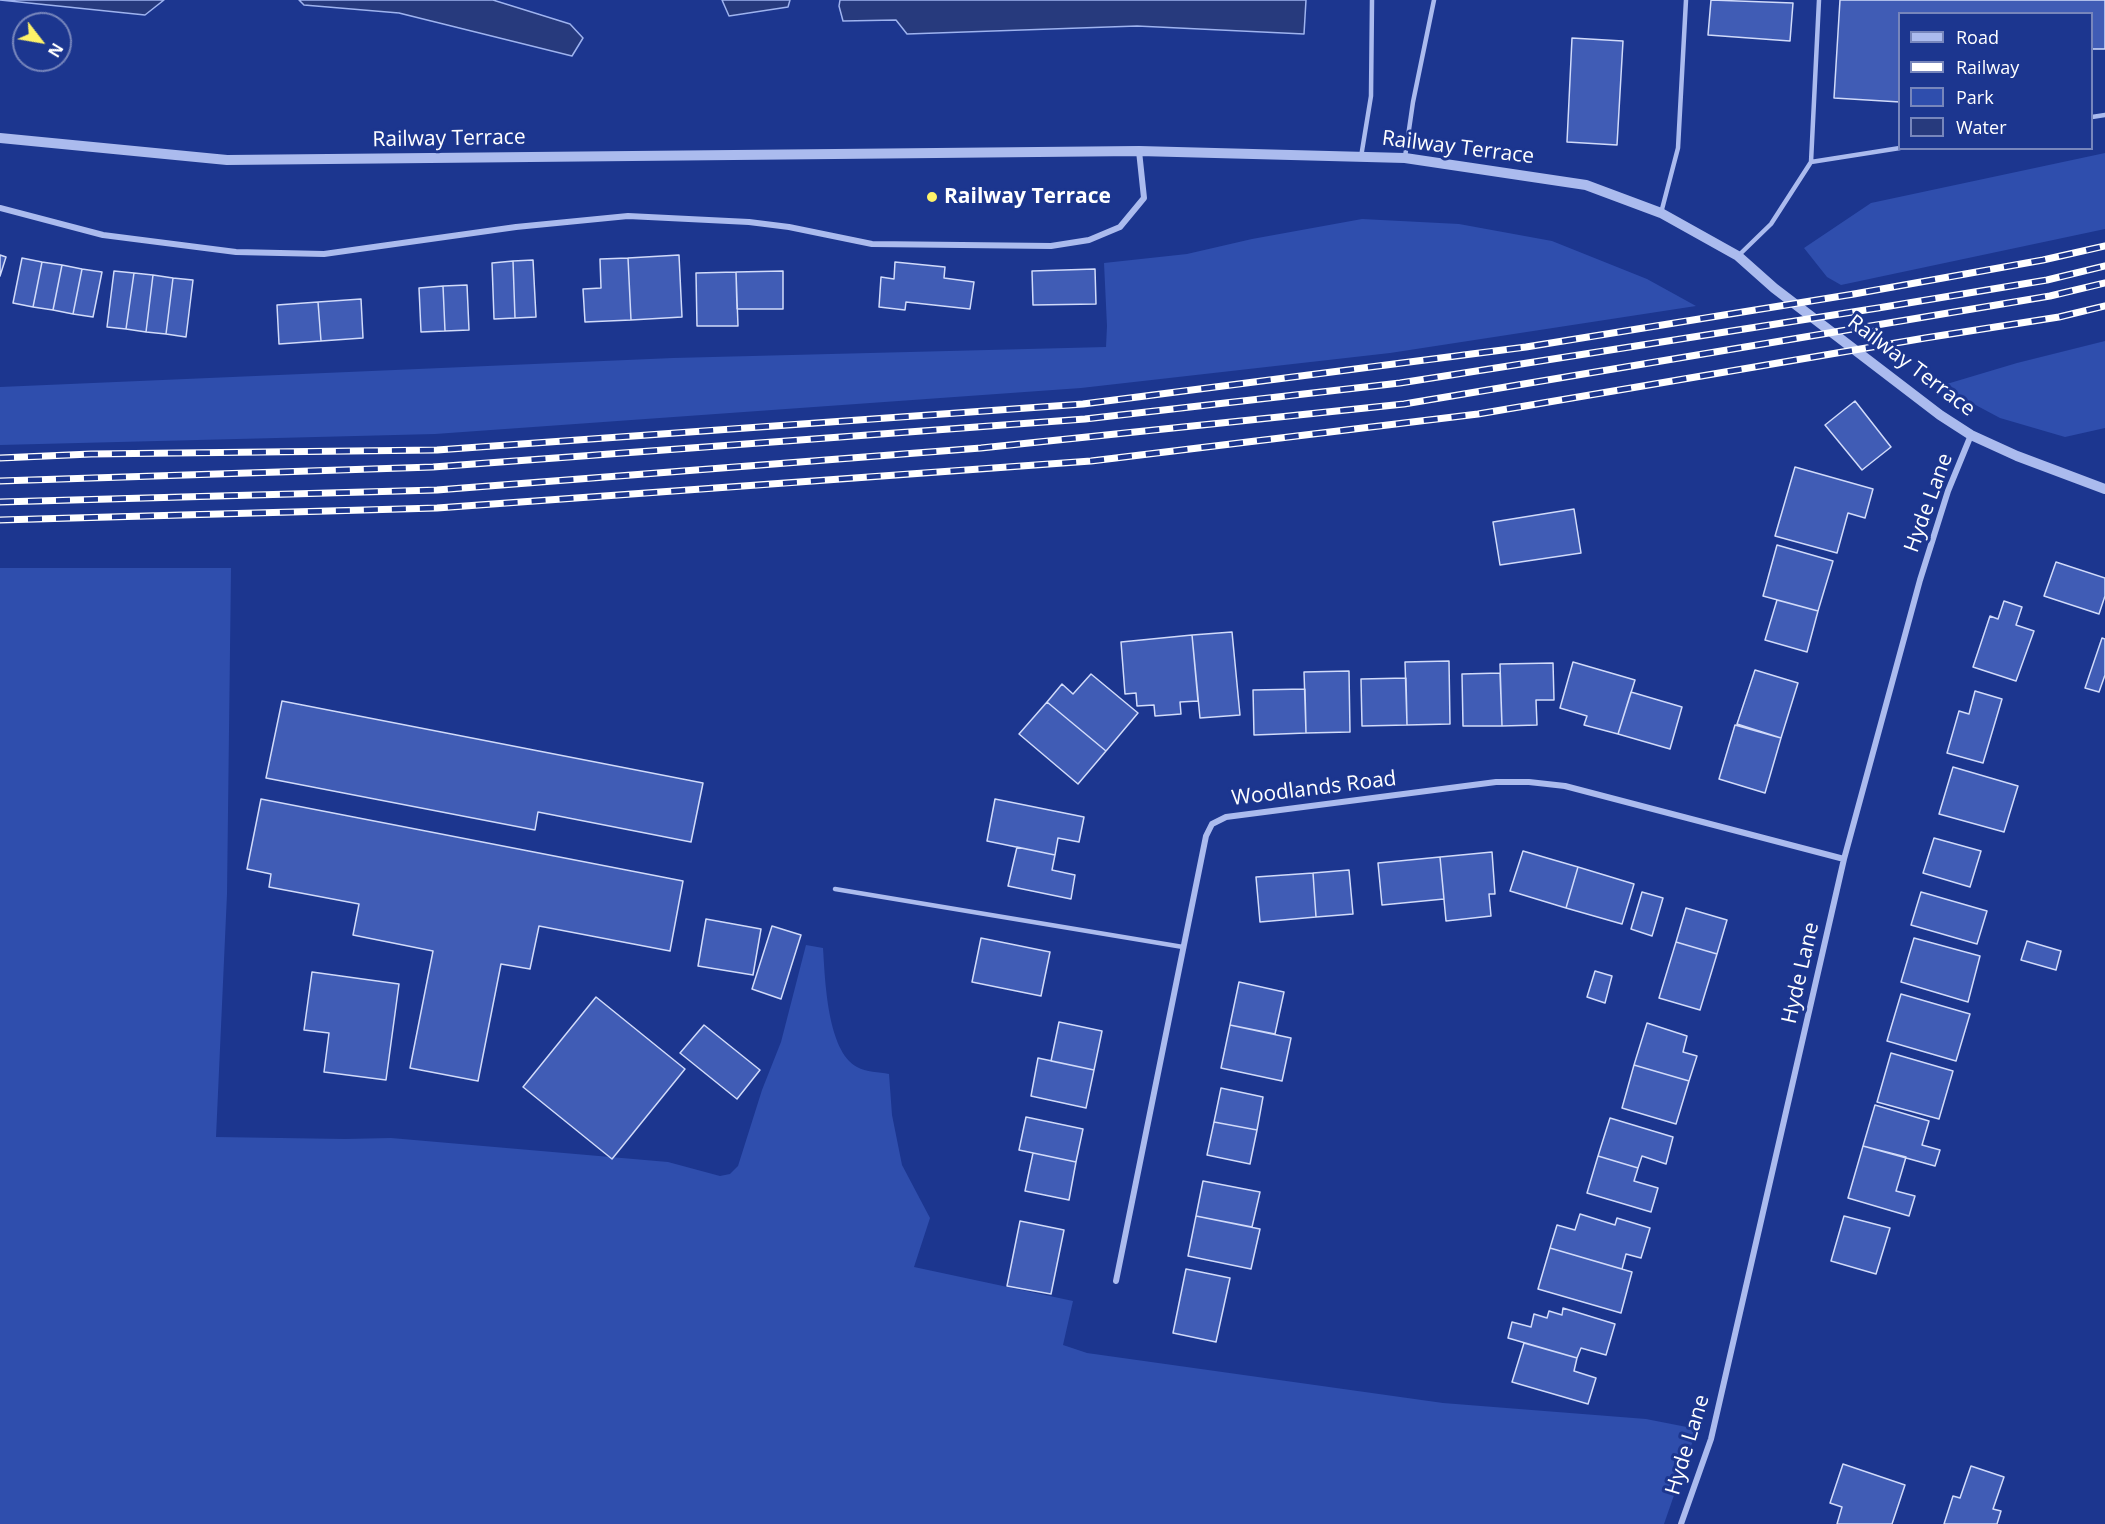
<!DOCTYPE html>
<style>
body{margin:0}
#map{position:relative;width:2105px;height:1524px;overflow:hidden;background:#1c368f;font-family:"Open Sans",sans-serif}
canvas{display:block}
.legend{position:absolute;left:1898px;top:12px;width:195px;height:138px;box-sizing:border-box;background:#1c368f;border:2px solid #7786bc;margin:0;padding:8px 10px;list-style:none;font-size:18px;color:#fff}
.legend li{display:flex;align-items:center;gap:12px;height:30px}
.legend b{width:30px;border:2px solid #7786bc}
.north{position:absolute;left:12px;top:12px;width:60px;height:60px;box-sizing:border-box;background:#1c368f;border:2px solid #7786bc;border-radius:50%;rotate:121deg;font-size:16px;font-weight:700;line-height:24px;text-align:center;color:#fff}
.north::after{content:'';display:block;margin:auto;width:21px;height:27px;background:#fef269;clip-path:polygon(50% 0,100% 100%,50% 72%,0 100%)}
</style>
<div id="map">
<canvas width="2105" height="1524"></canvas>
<ul class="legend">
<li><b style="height:8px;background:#abbbee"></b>Road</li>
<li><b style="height:8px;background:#fff"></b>Railway</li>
<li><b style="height:16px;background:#2f4ead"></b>Park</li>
<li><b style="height:16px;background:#273a7d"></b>Water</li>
</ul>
<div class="north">N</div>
</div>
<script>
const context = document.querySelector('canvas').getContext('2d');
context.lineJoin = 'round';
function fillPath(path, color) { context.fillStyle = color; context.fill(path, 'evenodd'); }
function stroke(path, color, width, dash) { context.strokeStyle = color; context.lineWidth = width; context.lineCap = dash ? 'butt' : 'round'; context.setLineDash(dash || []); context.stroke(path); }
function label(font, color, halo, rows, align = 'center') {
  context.font = font + ' "Open Sans",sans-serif'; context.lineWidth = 6; context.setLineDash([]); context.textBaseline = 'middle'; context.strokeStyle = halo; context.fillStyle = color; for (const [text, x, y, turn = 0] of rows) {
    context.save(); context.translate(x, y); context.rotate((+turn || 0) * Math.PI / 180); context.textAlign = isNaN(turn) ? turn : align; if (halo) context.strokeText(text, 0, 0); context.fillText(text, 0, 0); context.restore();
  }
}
const green = new Path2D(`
 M2105,153V229L1841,285L1827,277L1804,248L1871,203Z
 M1362,219L1459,224L1552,241L1647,279L1696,306L1390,353L1081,388L435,434L0,445V387L673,358L1106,347L1107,326L1104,263L1187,254L1252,239Z
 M2105,341V428L2065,437L2000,418L1940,386L2017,363Z
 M0,568H231L227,894L216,1137L345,1139L391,1138L668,1162L720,1176L730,1174L738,1166L762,1090L781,1042L806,945L823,948C825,978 827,1051 857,1067C866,1072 879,1072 889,1074L892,1115L902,1165L930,1218L914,1267L1073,1301L1063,1345L1087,1353L1443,1403L1646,1419L1697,1429L1664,1524H0Z`);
const water = new Path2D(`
 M0,0H164L145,15Z
 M299,0H493L570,24L583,38L572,56L399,13L304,5Z
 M722,0H790L788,7L729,16Z
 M840,0H1306L1304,34L1137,26L907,34L896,20L843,21L839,6Z`);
const building = new Path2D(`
 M1711,0L1793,3L1790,41L1708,35Z
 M1840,0H2105V49H2092V14H1900V102L1834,98Z
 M1572,38L1623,41L1617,145L1567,142Z
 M0,255L6,257L0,276Z
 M679,255L682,317L631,320L628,258Z
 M22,258L42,262L33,307L13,303Z
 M628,258L631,320L585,322L583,289L601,288L600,259Z
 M533,260L536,317L515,318L513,261Z
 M513,261L515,318L494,319L492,263Z
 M42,262L62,265L53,310L33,307Z
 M895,262L945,267L944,278L974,282L970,309L906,302L905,310L879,307L881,277L894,279Z
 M62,265L82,269L73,314L53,310Z
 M82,269L102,272L93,317L73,314Z
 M1095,269L1096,304L1033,305L1032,271Z
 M114,271L134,273L126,329L107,327Z
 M783,271V309H737L736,272Z
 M736,272L738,326H697L696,273Z
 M134,273L153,275L146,332L126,329Z
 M153,275L173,278L166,334L146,332Z
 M173,278L193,280L186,337L166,334Z
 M467,285L469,330L445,331L443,286Z
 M443,286L445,331L421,332L419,288Z
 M361,299L363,338L321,341L318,302Z
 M318,302L321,341L279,344L277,305Z
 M1855,401L1891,447L1862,470L1825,425Z
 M1795,467L1873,489L1865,518L1848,513L1837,553L1775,536Z
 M1574,509L1581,553L1500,565L1493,522Z
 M1777,545L1833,561L1818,611L1763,596Z
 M2056,562L2105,578V596L2099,614L2044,596Z
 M1777,600L1818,611L1807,652L1765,640Z
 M2004,601L2022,607L2016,625L2034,631L2016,681L1973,667L1990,616L1998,619Z
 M1232,632L1240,715L1200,718L1192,635Z
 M1192,635L1198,701L1180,702L1181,714L1155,716L1154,705L1137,706L1136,693L1125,694L1121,642Z
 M2102,638L2105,639V675L2099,692L2085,688Z
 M1449,661L1450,724L1407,725L1405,662Z
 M1573,662L1635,680L1618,734L1584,725L1587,716L1560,708Z
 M1553,663L1554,700H1536L1537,725L1502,726L1500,664Z
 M1755,670L1798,683L1781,738L1737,724Z
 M1349,671L1350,732L1306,733L1304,672Z
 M1500,673L1502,726H1463L1462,674Z
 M1091,674L1138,713L1106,751L1047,702L1062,684L1073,694Z
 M1406,678L1407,725L1362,726L1361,679Z
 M1305,689L1306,733L1254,735L1253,690Z
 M1975,691L2002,699L1983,763L1947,753L1959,711L1969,714Z
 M1631,692L1682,707L1670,749L1618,734Z
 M282,701L703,783L691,842L538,812L535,830L266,778Z
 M1047,702L1106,751L1078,784L1019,734Z
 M1735,725L1781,738L1765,793L1719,779Z
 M1953,767L2018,786L2004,832L1939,814Z
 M261,799L683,881L670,951L539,926L530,969L501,964L478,1081L410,1068L433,951L353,935L359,904L269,887L271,874L247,869Z
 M995,799L1084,817L1079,842L1058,838L1055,855L987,841Z
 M1934,838L1981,851L1970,887L1923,873Z
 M1017,847L1055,855L1052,870L1075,875L1071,899L1008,886Z
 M1523,851L1578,867L1566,908L1510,891Z
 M1492,852L1495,894H1489L1491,916L1446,921L1440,857Z
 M1440,857L1444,899L1382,905L1378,863Z
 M1578,867L1634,884L1622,924L1566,908Z
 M1349,870L1353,914L1316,917L1313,873Z
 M1313,873L1316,917L1260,922L1256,877Z
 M1642,892L1663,898L1652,936L1631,929Z
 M1921,892L1987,911L1977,944L1911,925Z
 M1686,908L1727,920L1717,954L1676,942Z
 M706,919L761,929L753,975L698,966Z
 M772,926L801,935L781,999L752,989Z
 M981,938L1050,952L1041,996L972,982Z
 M1914,938L1980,956L1968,1002L1901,982Z
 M2027,941L2061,951L2056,970L2021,960Z
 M1676,942L1717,954L1700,1010L1659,998Z
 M1595,971L1612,976L1605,1003L1587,997Z
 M312,972L399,984L386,1080L324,1072L329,1033L304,1030Z
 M1239,982L1284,992L1275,1034L1230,1025Z
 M1901,994L1970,1014L1956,1061L1887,1041Z
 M596,997L685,1069L612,1159L523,1087Z
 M1059,1022L1102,1031L1094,1070L1051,1061Z
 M1647,1023L1687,1036L1683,1052L1697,1056L1689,1081L1634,1065Z
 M704,1025L760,1070L737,1099L680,1053Z
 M1230,1025L1291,1038L1282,1081L1221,1068Z
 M1891,1053L1953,1071L1939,1119L1877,1102Z
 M1038,1058L1094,1070L1086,1108L1031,1096Z
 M1634,1065L1689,1081L1676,1124L1622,1108Z
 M1221,1088L1263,1097L1257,1130L1214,1122Z
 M1875,1105L1929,1121L1922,1145L1940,1150L1935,1166L1863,1146Z
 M1026,1117L1083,1129L1076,1162L1019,1150Z
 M1610,1118L1673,1137L1666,1164L1642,1156L1638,1168L1598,1156Z
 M1214,1122L1257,1130L1250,1164L1207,1155Z
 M1863,1146L1906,1157L1896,1191L1915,1196L1909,1216L1848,1198Z
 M1033,1153L1076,1162L1069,1200L1025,1191Z
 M1598,1156L1638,1168L1634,1181L1658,1188L1651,1212L1587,1193Z
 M1203,1181L1260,1192L1252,1227L1196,1216Z
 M1580,1214L1615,1225L1617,1218L1650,1228L1641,1258L1626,1254L1622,1269L1550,1248L1557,1225L1575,1230Z
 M1196,1216L1260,1229L1251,1269L1188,1256Z
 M1844,1216L1890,1228L1876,1274L1831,1261Z
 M1020,1221L1064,1230L1051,1294L1007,1286Z
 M1550,1248L1632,1272L1621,1313L1538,1289Z
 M1186,1269L1230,1278L1216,1342L1173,1333Z
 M1563,1308L1615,1324L1606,1355L1581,1348L1577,1358L1508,1338L1512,1322L1531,1327L1534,1314L1547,1318L1549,1311L1562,1315Z
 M1524,1343L1577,1358L1574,1371L1596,1378L1588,1404L1512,1382Z
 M1843,1464L1905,1485L1892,1524H1837L1842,1507L1830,1503Z
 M1971,1466L2004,1477L1993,1509L2001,1511L1997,1524H1944L1953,1496L1960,1498Z`);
const service = new Path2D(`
 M2092,117L2105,115
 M1361,157L1371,96L1372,0
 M1405,157L1413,102L1434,0
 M1811,162L1900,148
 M1661,213L1678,148L1686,0
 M1738,256L1771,224L1811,162L1819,0
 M835,889L1183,947`);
const minor = new Path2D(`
 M0,208L103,235L236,252L324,254L516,227L628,216L749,222L789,227L872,244L1051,246L1089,240L1120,227L1144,198L1139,151
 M1116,1281L1206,836L1212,824L1226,817L1496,782H1529L1565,786L1844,859
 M1681,1524L1711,1439L1844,859L1920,580L1948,491L1971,435`);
const tertiary = new Path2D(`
 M0,138L227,160L1139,151L1405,158L1586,185L1661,213L1738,256L1774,288L1940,415L1971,435L2017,456L2105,489`);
const rail = new Path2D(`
 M0,458L91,454L437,450L1083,404L1526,347L1854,294L2043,260L2105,246
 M0,481L433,467L1085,419L1400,383L1878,308L2047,280L2105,266
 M0,502L437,490L981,448L1404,404L2050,296L2105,283
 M0,520L437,508L1091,461L1478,414L1925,338L2059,317L2105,306`);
const markers = [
 [932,197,6,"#fef269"]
];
const streetNames = [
 ["Railway Terrace",449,139,-1],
 ["Railway Terrace",1458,148,7],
 ["Railway Terrace",1911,366,37],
 ["Hyde Lane",1929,503,-70],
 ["Woodlands Road",1314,789,-7],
 ["Hyde Lane",1801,973,-77],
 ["Hyde Lane",1688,1445,-73]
];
const poiNames = [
 ["Railway Terrace",944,197]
];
fillPath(green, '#2f4ead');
fillPath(water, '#273a7d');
stroke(water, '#9eb3ef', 1.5);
fillPath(building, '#405cb5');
stroke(building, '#d1dbfa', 1.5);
stroke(service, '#abbbee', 4.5);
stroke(minor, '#abbbee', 6);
stroke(tertiary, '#abbbee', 10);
stroke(rail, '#fff', 7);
stroke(rail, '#1c368f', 4.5, [14]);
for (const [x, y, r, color] of markers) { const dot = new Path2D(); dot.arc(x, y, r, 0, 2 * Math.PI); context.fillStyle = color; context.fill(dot); stroke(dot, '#1c368f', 2); }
label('21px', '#fff', '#1c368f', streetNames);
label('bold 21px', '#fff', '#1c368f', poiNames, 'left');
</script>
